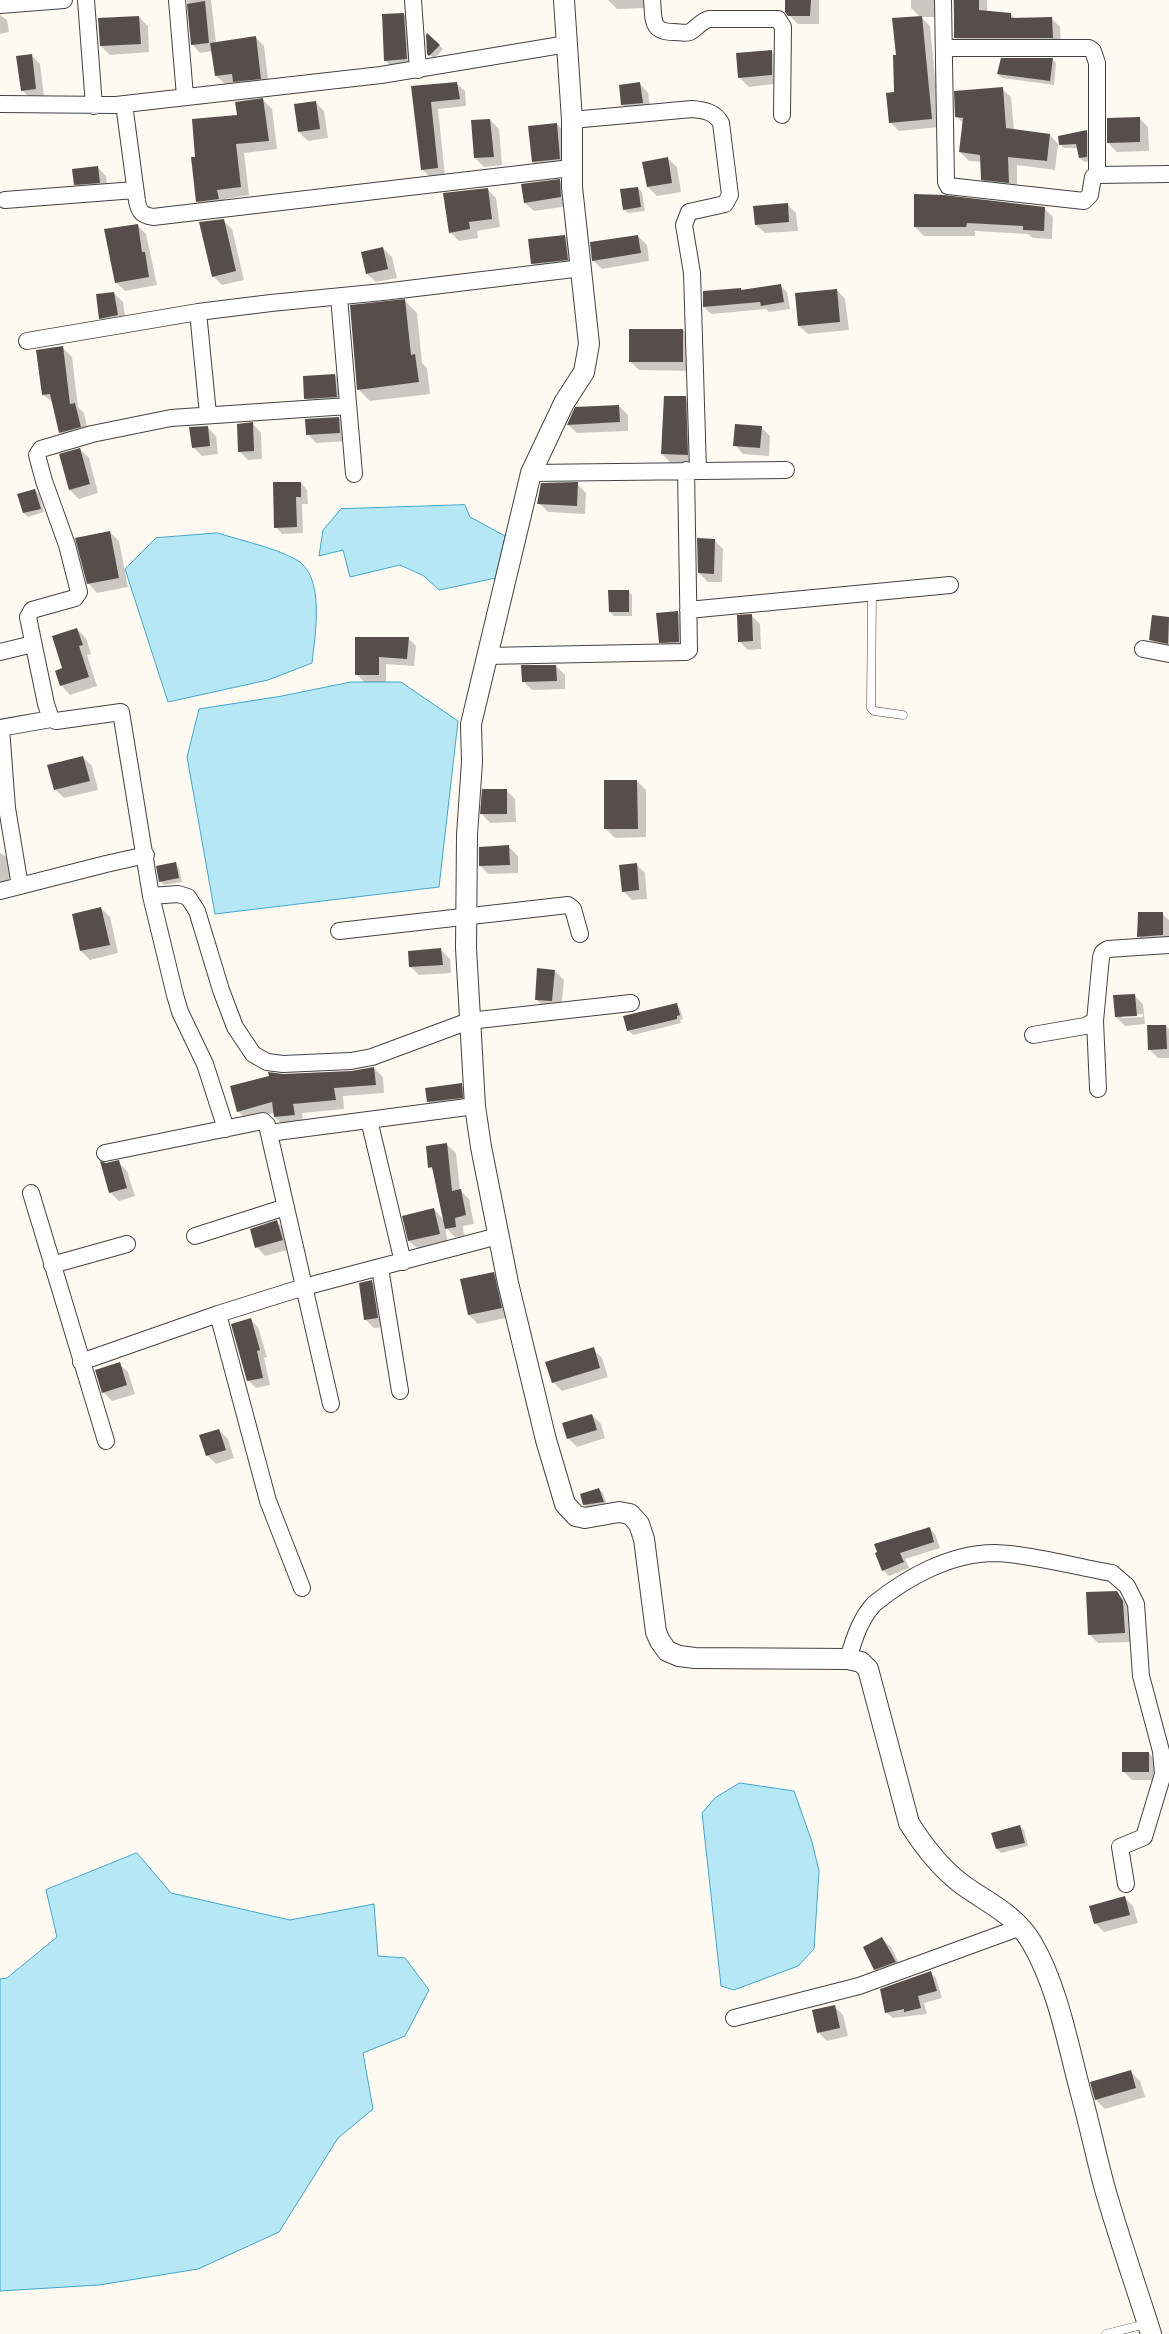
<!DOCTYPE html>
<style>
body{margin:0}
canvas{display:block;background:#fffaf1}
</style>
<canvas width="1169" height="2334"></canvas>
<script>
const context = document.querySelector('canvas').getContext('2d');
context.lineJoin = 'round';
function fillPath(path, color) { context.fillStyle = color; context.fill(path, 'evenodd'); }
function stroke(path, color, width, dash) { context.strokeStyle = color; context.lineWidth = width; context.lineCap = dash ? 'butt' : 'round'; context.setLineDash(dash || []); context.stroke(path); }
const water = new Path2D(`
 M465,505L470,517L505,536L496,578L439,590L424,576L400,565L350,577L343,550L319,556L323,530L341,509Z
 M218,533C242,541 273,547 295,559C326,574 315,635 312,663L268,680L168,702L125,569L156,538Z
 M351,682H401L458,721L439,887L215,914L187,757L199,709L282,696Z
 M740,1783L794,1791L812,1842L819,1871L814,1949L798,1966L734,1990L721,1986L702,1813L715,1798Z
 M137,1853L171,1893L290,1920L374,1904L378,1956L405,1958L429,1990L405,2036L363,2053L373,2109L338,2138L279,2232L198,2269L99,2285L0,2291V1979L7,1978L57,1937L46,1890Z`);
const shadow = new Path2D(`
 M187,0H211L216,43L255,37L264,46L269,87L243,90L236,83L225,84L216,76L212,51L200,53L192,44Z
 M608,0H649V8L617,9Z
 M786,0H819V24H798L789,15Z
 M911,0H946L941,17H921L930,26L940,127L899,131L890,122L895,93L897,56L920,17L911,8Z
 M953,0H987V12L1011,14L1016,19L1051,18L1060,27L1061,46H964L955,37Z
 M403,14L412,23L415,68L394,69L385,60Z
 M0,15L7,20L9,32L0,34Z
 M139,17L148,26L149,52L110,55L101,46Z
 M427,34L443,49L434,59L428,53Z
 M771,51L780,60L781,83L749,87L740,78L737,54Z
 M31,55L40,64L44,97L31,99L22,90Z
 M1052,59L1056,63L1054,85L1002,78L998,74Z
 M457,84L465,91L466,106L438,109L445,176L430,177L422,169L413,87Z
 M640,84L648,93L651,112L631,114L623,105Z
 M1002,89L1011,97L1014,131L1050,135L1058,144L1055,170L1017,165V191L991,188L982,179V162L969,161L960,152L964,124L956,116Z
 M263,100L272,109L277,149L244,153L249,195L225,199L227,208L206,210L197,201L196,158L239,116Z
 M315,102L324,111L328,138L308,141L299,132Z
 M1139,118L1148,127L1149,151L1117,152L1108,143Z
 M490,120L499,129L502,165L484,167L475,158Z
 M557,124L566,133L568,168L542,171L533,162L529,127Z
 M1087,132L1091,136V161L1084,162L1080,158L1078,148H1064L1060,144Z
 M668,159L677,167L681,192L657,196L648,187Z
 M97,167L106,176L108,191L84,193L75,184Z
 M560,181L569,190V206L534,211L525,203Z
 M638,188L642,192L645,211L628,213L624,209Z
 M487,189L496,198L500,227L477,231L478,238L459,241L450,232Z
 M787,204L796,213L798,231L765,233L756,225Z
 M1044,208L1053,217L1052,239L1033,238L1028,234L975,231V236H924L915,227Z
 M223,220L232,229L244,280L222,285L213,276Z
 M137,225L146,234L157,285L125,291L116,282Z
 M565,236L574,245L576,268L541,272L532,264Z
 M638,236L647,245L649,261L602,269L593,260Z
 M383,248L392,257L397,278L376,282L367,274Z
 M780,285L787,292L790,309L769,312L766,309L711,314L704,307L741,289L743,291Z
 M837,290L845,299L849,330L808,334L799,326Z
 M114,293L123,302L126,324L109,327L100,318Z
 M405,301L417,313L422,363L427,368L430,394L370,401L358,389Z
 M683,330L692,339V371L639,370L630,361Z
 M63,348L72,357L78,407L84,413L89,436L69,441L61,433L54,403L43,395Z
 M335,375L344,384L346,405L314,407L305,398Z
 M685,397L694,406L696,463H671L662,454Z
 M619,406L628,415V431L577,433L568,425Z
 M339,418L348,427L349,441L316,443L308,434Z
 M253,424L261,433L262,459L248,460L239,451Z
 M207,427L216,436L218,454L202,456L193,447Z
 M761,427L770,436L769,456L743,454L735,445Z
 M80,449L89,458L98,493L79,499L70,490L61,455Z
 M301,483L307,490L308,504H302L303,533L282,534L276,527Z
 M577,484L586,493L585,514L548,512L539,503Z
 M35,490L39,494L44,512L28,517L24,513Z
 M110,532L119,541L128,587L97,593L89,584L77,539Z
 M714,540L723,549L722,582H708L699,573Z
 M628,591L632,595V616H614L610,612Z
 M678,612L686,621L687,651H669L660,642Z
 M751,615L760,624L761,649L748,650L739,641Z
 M1153,616L1169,619V649L1157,646L1150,639Z
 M77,629L86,638L91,654L87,655L97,686L70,695L62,686L57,671L63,669Z
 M357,638H408L416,646L414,666L386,664V682H364L357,674Z
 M556,666L565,675V689L532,690L523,681Z
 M83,757L92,766L98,790L64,798L55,789Z
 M637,781L646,790V837L615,838L606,829Z
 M506,790L515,799L516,822L490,823L482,814Z
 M509,847L518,856V873L489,874L480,866Z
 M0,853L7,857L10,883L0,884Z
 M175,864L179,868L182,882L164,885L160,881Z
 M636,864L645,873L647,899L632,900L623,891Z
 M101,908L110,917L118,953L90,960L81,951L73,915Z
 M1162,914L1169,920V944L1147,945L1139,937Z
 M441,950L450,959L451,973L419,975L410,966Z
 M555,971L564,980L561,1010L545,1008L536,999Z
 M1134,995L1143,1004L1145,1024L1125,1026L1116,1017ZM1143,1014V1017L1122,1018V1016Z
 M676,1005L680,1009L683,1019L680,1020L681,1023L633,1035L629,1031Z
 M1166,1026L1169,1029V1058H1158L1149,1049Z
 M374,1068L383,1077L384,1093L343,1096L344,1109L302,1113L303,1123L284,1126L275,1117L274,1113L247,1120L238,1111L283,1075L352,1072Z
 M461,1085L470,1094L471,1106L437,1110L428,1102Z
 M447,1145L456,1153L460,1190L469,1199L474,1224L463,1226L464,1236L455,1237L445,1227L448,1243L418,1249L409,1241L434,1209L444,1220L435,1172L430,1167Z
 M118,1162L127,1171L135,1196L119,1201L110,1192L106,1164Z
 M277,1222L286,1231L291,1249L265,1256L257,1247Z
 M493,1273L502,1282L510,1317L478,1324L469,1315L462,1280Z
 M371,1281L380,1290L386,1327L374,1328L365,1319Z
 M251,1320L258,1327L267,1357L264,1358L270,1385L256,1388L249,1381Z
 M593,1349L602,1358L608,1377L562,1391L553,1382Z
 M119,1364L128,1372L135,1394L112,1401L103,1392Z
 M592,1415L601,1424L605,1438L577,1447L568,1438Z
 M219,1430L228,1439L234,1458L216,1464L207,1455Z
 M599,1489L603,1493L607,1506L589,1509L584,1505L581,1495Z
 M929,1528L935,1534L940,1548L905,1559L909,1568L889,1576L883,1570L876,1554Z
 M1117,1592L1132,1611L1133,1642L1098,1643L1089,1634Z
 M1149,1753L1157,1762V1780H1132L1123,1771Z
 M1019,1826L1024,1830L1028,1846L1001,1853L997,1849Z
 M1124,1897L1133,1906L1138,1923L1104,1932L1095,1923Z
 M882,1939L891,1947L903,1971L884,1978L875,1969Z
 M930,1972L936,1978L942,1998L924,2003L927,2014L893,2018L886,2012Z
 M834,2006L843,2015L848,2036L827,2041L818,2032Z
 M1131,2072L1140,2081L1145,2097L1105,2109L1096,2100L1092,2083Z`);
const building = new Path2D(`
 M785,0H811L810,16H788L785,12Z
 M954,0H979V10L1011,13V18L1052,17L1053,38H954Z
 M205,1L209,43L191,45L187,4Z
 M404,13L407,59L384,61L382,14Z
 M139,16L141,44L100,46L98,18Z
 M922,16L932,119L889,123L886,93L894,92L893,55H896L892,18Z
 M427,33L440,45L429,56L427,54L426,35Z
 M256,36L261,79L233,82L232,74L215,76L210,43Z
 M772,50V75L738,78L736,53Z
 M32,54L36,89L21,91L16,56Z
 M1001,58H1053L1050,81L997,74Z
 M457,82L460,99L431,102L438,168L421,170L411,86Z
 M640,82L643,103L621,105L619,85Z
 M1003,87L1006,128L1050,134L1047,161L1008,157L1009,183L981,180L980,155L959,152L963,118L955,117L954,91Z
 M263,98L269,141L236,144L241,187L217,190L219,199L196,202L191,157H195L192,119L237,115L235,102Z
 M316,101L320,129L298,132L294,104Z
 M1140,117V142L1107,143V118Z
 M490,119L494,157L474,158L471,120Z
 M557,123L560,159L532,162L528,126Z
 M1087,130V157L1079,158L1076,144L1059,145L1058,136Z
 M668,157L672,183L647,187L642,162Z
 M98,166L100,183L74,185L72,169Z
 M560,179L561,197L524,203L521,184Z
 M638,187L641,207L623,210L620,189Z
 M488,188L492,219L469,222L470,229L449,233L443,193Z
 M914,194L944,195L1045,207L1044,231L1023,230V226L967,223L966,227H914Z
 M788,203L789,222L755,225L753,206Z
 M224,219L236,271L212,277L199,222Z
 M138,224L142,252H145L149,277L115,283L104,229Z
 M565,235L568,260L531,264L528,239Z
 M638,235L641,253L592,261L590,242Z
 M383,247L388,269L366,274L361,252Z
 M781,284L784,302L761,306L760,302L703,307V291L741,288V290Z
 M837,289L840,322L798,326L795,293Z
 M114,292L118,315L99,319L96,294Z
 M405,299L411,355L415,354L419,382L357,390L350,305Z
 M629,329H683V362H629Z
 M63,346L70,404L75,403L81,427L59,433L50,394L42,395L36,350Z
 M335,374L337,397L304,399L303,376Z
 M664,396H686L688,455L661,454Z
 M619,405L620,422L567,425L575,407Z
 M339,417L340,433L306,435L305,419Z
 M253,422L254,451L238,452L237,424Z
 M735,424L762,426L760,448L733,446Z
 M208,426L210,446L192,448L189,427Z
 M80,448L90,484L69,490L59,454Z
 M273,482H301V497H296L297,527L274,528Z
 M578,482L577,506L537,504L541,483Z
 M35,489L41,509L23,513L17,494Z
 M110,531L119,578L87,584L75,538Z
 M697,538L715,539L714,574L698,573Z
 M608,590H629V612H609Z
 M678,611L679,642L659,643L656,613Z
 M752,614L753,641L738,642L737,615Z
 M1152,615L1169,617L1168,644L1149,640Z
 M77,628L83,645L79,646L89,677L60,686L55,671L62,668L52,636Z
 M355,637H409L407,659L379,657V675H355Z
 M521,665H556L557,681L522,682Z
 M83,756L90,781L54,790L47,765Z
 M604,780H637L638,829H604Z
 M482,789H507V814H480Z
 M509,845L510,865L479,866V847Z
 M176,862L179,878L159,882L156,866Z
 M637,863L639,890L622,892L619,865Z
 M101,907L110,945L80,951L72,914Z
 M1138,912H1163V935L1137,937Z
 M441,948L443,965L409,967L408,951Z
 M537,968L555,970L552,1001L535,1000Z
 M1135,994L1137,1016L1115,1017L1113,995Z
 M677,1003L680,1015L677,1016V1019L627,1031L623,1016Z
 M1147,1025H1166L1167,1049L1148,1050Z
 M374,1067L376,1085L334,1088L336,1100L293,1104L295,1115L274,1117L272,1102L237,1112L230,1086L269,1076L268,1072L283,1074L351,1071Z
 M462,1083L463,1098L427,1102L425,1088Z
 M447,1143L452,1191L461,1189L466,1215L455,1218L456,1227L445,1229L432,1167L428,1168L426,1146Z
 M119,1160L127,1188L109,1193L100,1161L106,1163Z
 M434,1208L440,1234L408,1241L402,1216Z
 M277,1220L283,1240L255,1248L250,1229Z
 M494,1272L502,1308L468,1315L460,1279Z
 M372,1280L378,1318L364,1320L359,1283Z
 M251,1318L260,1350L257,1351L263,1378L247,1381L231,1324Z
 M594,1347L600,1368L552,1383L545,1362Z
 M120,1362L127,1385L102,1393L95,1370Z
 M592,1414L597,1430L567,1439L562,1423Z
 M219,1429L226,1450L206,1456L199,1435Z
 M599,1488L604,1502L583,1505L580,1494Z
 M930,1527L934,1542L900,1553L904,1562L882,1571L875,1553L877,1552L874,1544Z
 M1117,1591L1123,1601L1125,1633L1088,1635L1086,1592Z
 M1122,1752H1149V1772H1122Z
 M1020,1825L1025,1843L996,1849L991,1833Z
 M1125,1896L1130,1915L1094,1924L1089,1906Z
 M882,1937L896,1962L874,1970L863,1947Z
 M931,1971L937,1991L918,1996L921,2008L904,2012V2009L885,2013L880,1989Z
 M835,2005L840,2028L817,2033L812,2010Z
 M1131,2070L1136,2088L1095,2100L1090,2082Z`);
const service = new Path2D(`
 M872,592L871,708L874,711L903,715
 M1106,2334L1146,2324`);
const minor = new Path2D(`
 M86,0L94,106
 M177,0L185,96
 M413,0L418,70
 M652,0C654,19 650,32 674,32C679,32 685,34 690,32C697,28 701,21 709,19H778L783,27L782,115
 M943,0L946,182L948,186L1084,201L1090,195L1093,177L1097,175L1169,174
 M0,5L64,0
 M944,48H1089L1093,51L1097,63V175
 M0,104L116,105L381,75L567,44
 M124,104L137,201C139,212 142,215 153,217L571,168
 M572,120L692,109C704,110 715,112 721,123L730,195L725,204L689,212L684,225L692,273L698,470
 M5,200L135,190
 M339,297L354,474
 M198,312L208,414
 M27,341L198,312L271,303L383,292L582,268
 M531,473L786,470
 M688,610L950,585
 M1143,649L1169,654
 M0,652L33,644
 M486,656L686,652L689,650L686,470
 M0,728L51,719
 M1,728L7,808L20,886
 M0,891L106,864L146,855
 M151,896L178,894L188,897L197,911L221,990L235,1027L253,1054L267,1062L283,1064L351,1061L372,1057L469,1021L631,1003
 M339,931L568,905L573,909L580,934
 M1095,1021L1098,1089
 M1033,1035L1085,1026L1095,1021L1101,957L1103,952L1108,949L1169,945
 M369,1120L403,1262
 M226,1129L205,1064L180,1012L175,995L151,896L121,712L56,721L51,719L46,704L28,617L32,610L75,598L79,592L67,545L44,481L37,455L41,449L92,434L171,418L348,406
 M269,1133L475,1106
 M105,1153L263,1121L267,1125L331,1404
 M31,1193L106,1441
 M195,1236L286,1207
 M52,1265L127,1244
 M380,1268L400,1391
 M218,1314L268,1501L302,1588
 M81,1362L218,1314L304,1287L498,1236
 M848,1659C854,1639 860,1619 874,1604C907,1577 951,1553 995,1553C1029,1554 1077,1567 1112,1573L1127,1586L1136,1604L1141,1676L1161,1751L1163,1774L1144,1837L1120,1847L1126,1884
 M734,2018L859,1986L1021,1927`);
const tertiary = new Path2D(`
 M564,0L572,120V187L589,344L584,372L564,403L531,473L471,724L472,762L467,835L466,948L475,1106L481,1147L508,1283L546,1440L565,1504L576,1516L585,1518L619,1512L630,1514L639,1524L644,1539L656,1632L660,1641L667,1651L679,1656L695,1658L848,1659L861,1662L868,1669L909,1823C924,1847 940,1868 963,1885C988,1903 1016,1915 1032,1943C1059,1989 1069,2051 1083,2101C1091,2131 1097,2160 1105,2189C1119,2238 1136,2286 1151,2334`);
fillPath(water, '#b6e7f5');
stroke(water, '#3fa7cb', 1);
fillPath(shadow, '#0003');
fillPath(building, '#574e4b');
stroke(service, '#424242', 9);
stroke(minor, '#424242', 18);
stroke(tertiary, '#424242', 22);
stroke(service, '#fff', 8);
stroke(minor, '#fff', 16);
stroke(tertiary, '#fff', 20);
</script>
